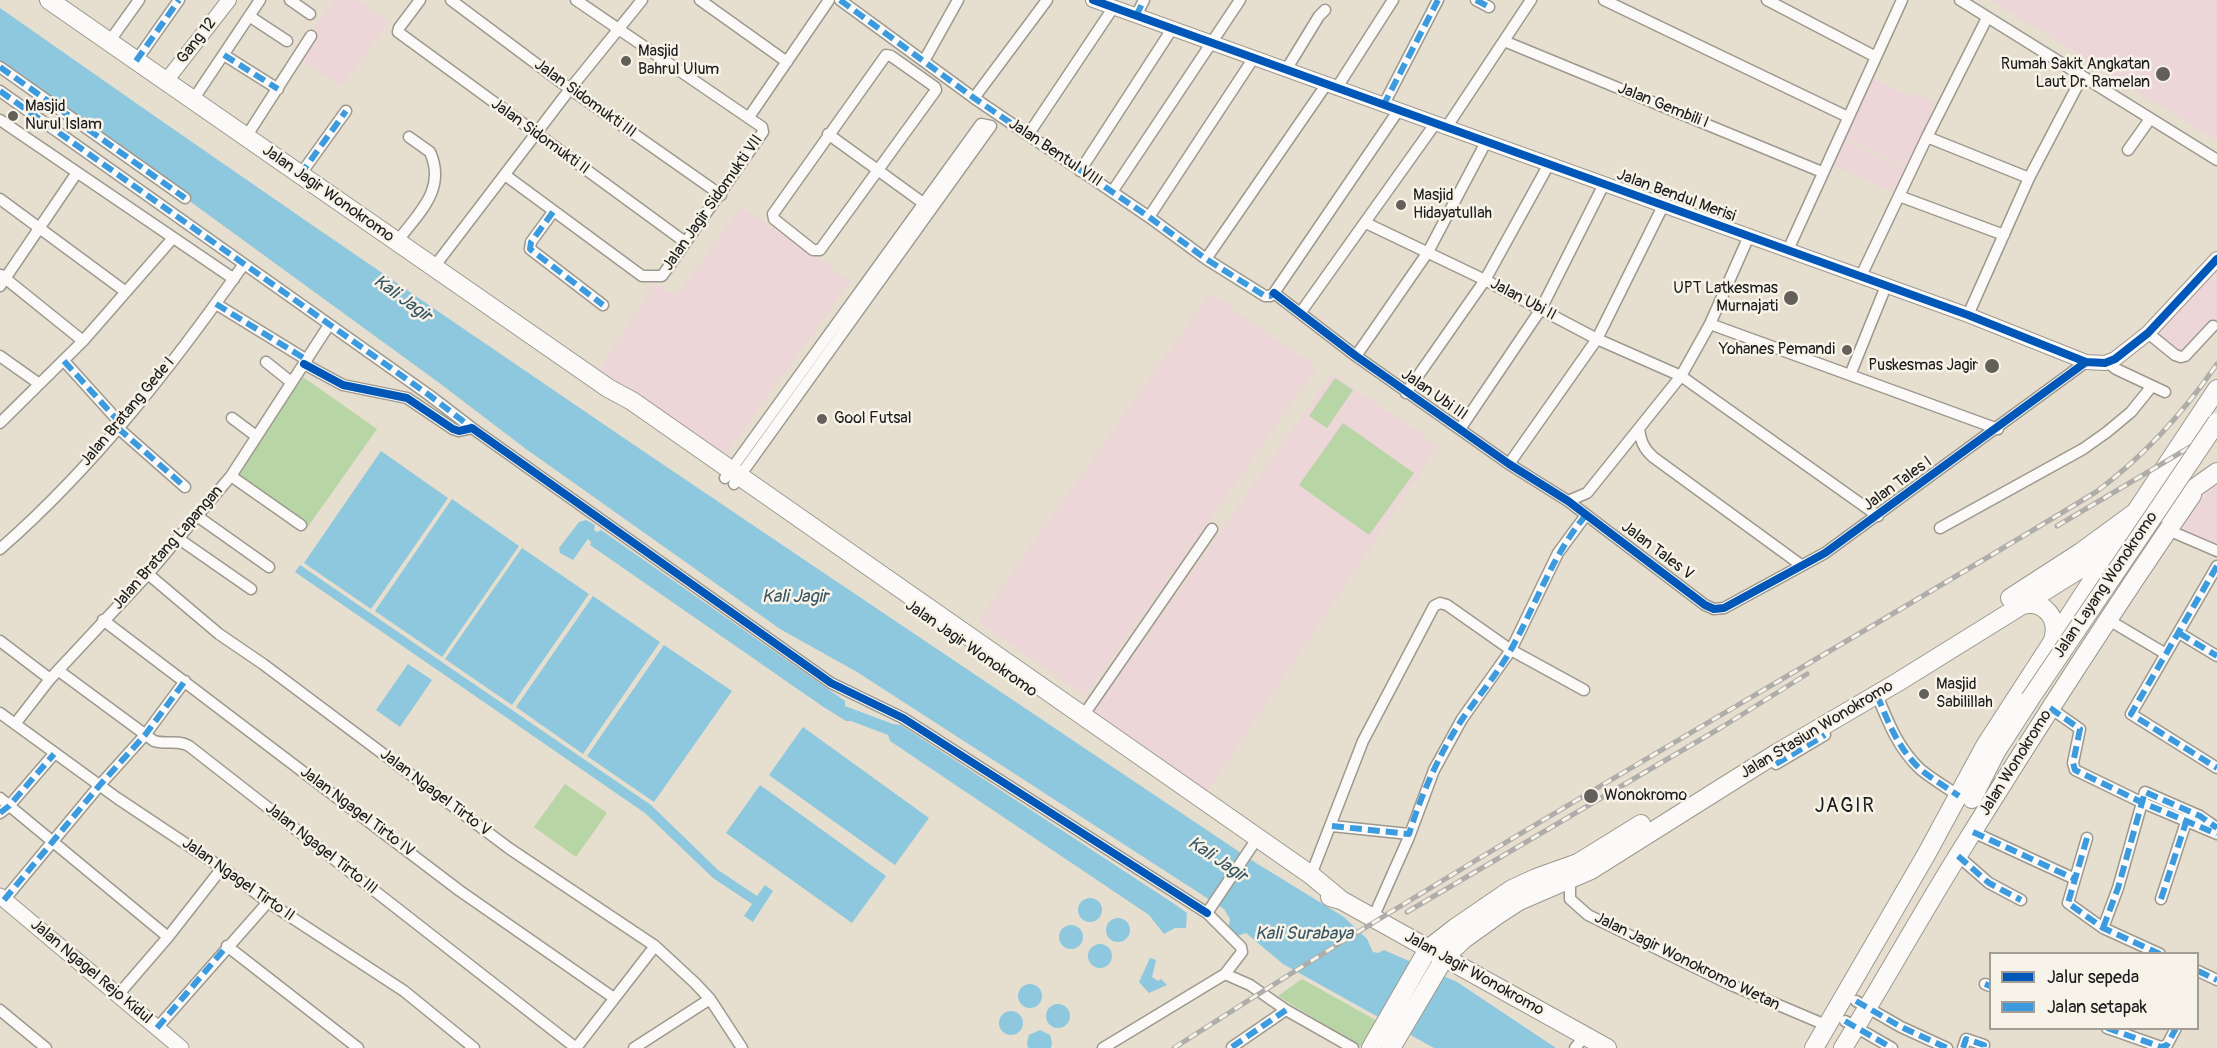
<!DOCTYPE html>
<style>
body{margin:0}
#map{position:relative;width:2217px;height:1048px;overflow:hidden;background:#e6dece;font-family:Pangolin,sans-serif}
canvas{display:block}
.legend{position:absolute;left:1989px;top:952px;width:210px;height:78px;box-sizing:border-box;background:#f7f3e8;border:2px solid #9f9d96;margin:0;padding:8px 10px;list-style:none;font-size:18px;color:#1c1c1c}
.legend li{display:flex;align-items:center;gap:12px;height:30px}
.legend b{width:30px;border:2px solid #9f9d96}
</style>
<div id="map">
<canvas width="2217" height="1048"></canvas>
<ul class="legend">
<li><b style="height:8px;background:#0057b8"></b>Jalur sepeda</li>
<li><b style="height:8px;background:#3c9bdf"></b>Jalan setapak</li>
</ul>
</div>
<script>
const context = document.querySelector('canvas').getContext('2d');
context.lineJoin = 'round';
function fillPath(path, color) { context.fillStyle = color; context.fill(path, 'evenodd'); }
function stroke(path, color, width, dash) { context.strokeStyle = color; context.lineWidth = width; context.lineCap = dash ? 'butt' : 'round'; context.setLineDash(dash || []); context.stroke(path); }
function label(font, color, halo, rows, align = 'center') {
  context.font = font + ' Pangolin,sans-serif'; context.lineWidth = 5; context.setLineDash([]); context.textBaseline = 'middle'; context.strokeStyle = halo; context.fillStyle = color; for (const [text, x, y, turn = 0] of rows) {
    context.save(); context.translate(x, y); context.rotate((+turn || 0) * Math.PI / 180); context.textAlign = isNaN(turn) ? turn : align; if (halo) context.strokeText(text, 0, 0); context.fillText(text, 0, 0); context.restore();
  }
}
const built = new Path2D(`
 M334,0H360L389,24L340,87L294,54Z
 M1991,0H2217V141L2002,7Z
 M1872,78L1916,98L1918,95L1935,102L1908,167L1843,137Z
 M1841,139L1907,169L1896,193L1830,164Z
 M741,207L851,281L724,457L598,372L654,283L676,296Z
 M2217,264V328L2184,366L2149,332Z
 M1210,293L1317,368L1085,696L978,621Z
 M1332,373L1438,446L1207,792L1093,713Z
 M2217,480V548L2190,536L2181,525L2193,501Z`);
const green = new Path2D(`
 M303,377L377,429L307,528L233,477Z
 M1335,378L1353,390L1327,428L1309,416Z
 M1343,423L1414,473L1369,535L1299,485Z
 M565,784L607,813L576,857L534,827Z
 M1302,979L1379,1022L1363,1048L1278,996Z`);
const water = new Path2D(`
 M0,8C414,299 835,581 1256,863L1344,917L1367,939L1373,952L1378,953L1384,950L1457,982L1556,1048H1434L1283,964L1246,933L1237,936L1228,931L1230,919L1224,909L857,672L780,629L526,449L438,382L0,63Z
 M381,451L448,498L371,609L304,563Z
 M452,499L519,546L442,657L375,611Z
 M586,520L595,525L594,530L597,532L601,530L845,701V706L893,724L901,725L1173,903L1187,913L1186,928H1175L1164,934L1149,915L890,741L888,735L851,721H846L822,706L590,545L591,542L588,539L573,560L560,553L559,548L579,522Z
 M522,548L589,594L512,705L445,659Z
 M300,565L651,805L718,870L757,896L765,885L773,891L753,922L744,916L752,904L713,878L645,813L295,572Z
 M593,596L660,642L583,754L516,707Z
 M664,645L732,691L654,802L587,756Z
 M408,664L432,680L400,727L376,710Z
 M803,727L929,818L895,865L769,775Z
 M760,785L886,876L852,923L726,833Z
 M1078 910a12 12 0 1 1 24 0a12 12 0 1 1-24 0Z
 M1106 930a12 12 0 1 1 24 0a12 12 0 1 1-24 0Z
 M1059 937a12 12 0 1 1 24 0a12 12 0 1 1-24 0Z
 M1088 956a12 12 0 1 1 24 0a12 12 0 1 1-24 0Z
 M1150,958L1156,960L1152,977L1158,981L1161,979L1167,985L1149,993L1139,982Z
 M1018 996a12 12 0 1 1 24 0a12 12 0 1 1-24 0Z
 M1046 1016a12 12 0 1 1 24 0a12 12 0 1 1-24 0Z
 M999 1023a12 12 0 1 1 24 0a12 12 0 1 1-24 0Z
 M1040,1030L1050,1035L1052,1043L1051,1048H1028L1027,1043L1029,1035Z`);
const minor = new Path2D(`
 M290,0L310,14
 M420,0L399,28L398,32L685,242
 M451,0L570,89L721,195
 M700,0L787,62
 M840,0L974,98L1149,217L1206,259L1265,296H1270L1274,293
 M1476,0L1489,7
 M1604,0L1848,117
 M1767,0L1876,57
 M1960,0L2217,160
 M249,16L287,41
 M1136,16L1144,0
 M1504,41L1822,172
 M109,42L139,0
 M224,55L278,89
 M886,55L891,56L935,87L936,90L820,250H813L774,219L773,214Z
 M136,61L179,0
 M924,61L958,0
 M0,67L185,198
 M1286,70L1319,16L1325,10
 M1336,89L1393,0
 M0,91L429,395L472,428
 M974,98L1047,0
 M193,100L260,0
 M1383,106L1438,0
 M749,117L829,0
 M0,120L234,279
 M1446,128L1531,0
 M828,134L930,208
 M1028,135L1113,8
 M246,137L311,36
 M1927,137L2029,178
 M2128,150L2150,119
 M1080,171L1172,29
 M300,175L346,111
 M505,175L642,276H662L763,132L762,127L576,0
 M1112,192L1240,0
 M1899,196L2004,235
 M0,199L126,292
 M553,212L531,242L530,249L603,305
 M1149,217L1253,59
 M1366,223L1485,280L1597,339L1681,376L1878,516
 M397,242C418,213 447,190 430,152L409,137
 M1788,250L1902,0
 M1206,259L1326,85
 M434,267L570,89L642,0
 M1,275L83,341
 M1861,276L1927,137L1987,18
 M0,286L76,174
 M1274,293L1356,356L1509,464L1568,501L1705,605L1714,609L1724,608L1825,553L2086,362
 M1274,293L1398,111
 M216,304L307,360
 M1301,312L1435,124
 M1968,315L2029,178L2082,77
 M1710,324L1998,429
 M2148,333L2175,355L2181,357L2185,356L2213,326
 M0,356L38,383
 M1356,356L1428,252L1486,142
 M64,361L121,424
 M266,362L291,382
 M2108,363L2116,369L2165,392
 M304,364L343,385L407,398L453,429L459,431L472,428L831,683L903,718L1207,913
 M1850,375L1886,286
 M1406,393L1485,280L1549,164
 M232,418L256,436
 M0,423L83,341L173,238
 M118,428L185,487
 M1460,429L1541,309L1604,184
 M1639,429C1641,442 1644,449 1653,457L1801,565
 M1509,464L1597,339L1663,206
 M231,476L301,525
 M725,478L981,124L991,126L734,484
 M1568,501L1587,493L1681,376L1710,324L1749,236
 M197,516L269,567
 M1940,528L2083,449L2107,432L2131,412L2152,386
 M2168,530L2217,551
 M179,539L251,589
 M0,549C94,467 172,366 244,264
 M2217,566L2131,714L2217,768
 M148,574L219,634L263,664L510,849L655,946L695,983L710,999L742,1048
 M2107,619L2166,654
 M103,620L460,891L614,998
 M2179,633L2217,656
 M0,641L50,679
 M59,671L154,741C166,745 178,739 189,746L576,1048
 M1877,695C1888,722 1898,748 1920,769C1932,779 1946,787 1959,796
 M2050,708L2080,729L2073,763L2075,770L2141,802L2217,834
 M0,713L117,798L222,868L268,902L404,991L474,1048
 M1083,716L1212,529
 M15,724L50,679L148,574L231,476L329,325
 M1776,764L1825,735
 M0,798L168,937
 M0,813L9,806L54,754
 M1332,826L1409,834
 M1973,832L2075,879
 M2087,838L2068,903L2103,928L2160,954
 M1958,856L1989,883L2021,900
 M1311,875L1363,741L1434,606L1440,603L1447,605L1511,650L1584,690
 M1570,879V899L1588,915L1729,984L1828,1026
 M2161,899L2188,816
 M4,900L99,786L145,735L185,681
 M1373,918L1409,837L1434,770L1462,719L1511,650L1558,553L1586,515
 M2103,928L2118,888L2145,792L2200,816L2217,828
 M227,946L358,1048
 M2198,971L2217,980
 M1225,974L1250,985L1286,1010L1353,1048
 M1985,984L1990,986
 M118,995L168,937L222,868
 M1856,1001L1901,1027L1947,1048
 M0,1010L46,1048
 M1845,1021L1892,1048
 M157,1028L268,902
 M2107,1028L2161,1047L2167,1045L2176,1028
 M1232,1047L1286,1010
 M576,1048L655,946
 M634,1048L710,999
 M1103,1048L1225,974L1242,952L1241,947L1207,913L1252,846
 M1575,1048L1585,1036
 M1963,1048L1966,1039L1984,1045L1983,1048`);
const tertiary = new Path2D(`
 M1093,0L1968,315L2086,362L2105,363L2115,359L2148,333L2217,259
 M166,81L229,0`);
const secondary = new Path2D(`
 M0,896L181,1048`);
const primary = new Path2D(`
 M49,0L608,388L632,401L1311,875L1341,900
 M1330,897L1341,900L1607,1048`);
const trunk = new Path2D(`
 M2131,519L2217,389
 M2010,598L2081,552L2137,511
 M2020,606C2043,598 2060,618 2053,640
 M1972,799L1997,750L2030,699
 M1371,1048L1428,949L1455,928L1512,889L1536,878L1578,863L1641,824
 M1391,1048L1445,957L1464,939L1499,914L1519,901L1591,870L1777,753L1898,682L2080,569L2217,472
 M1814,1048L1926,855L1985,746L2110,553
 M1843,1048C1882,985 1918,920 1957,857C2033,734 2110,614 2192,495`);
const rail = new Path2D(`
 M2057,526L2217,431
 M1407,912L1722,727L1807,674
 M1174,1048C1475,853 1789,679 2096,492C2143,457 2184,412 2217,364`);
const trunkBridge = new Path2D(`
 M2030,699L2217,422`);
const quiet = new Path2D(`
 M840,0L974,98L1149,217L1206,259L1265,296H1270L1274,293
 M1476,0L1489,7
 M1136,16L1144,0
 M224,55L278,89
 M136,61L179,0
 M0,67L185,198
 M0,91L429,395L472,428
 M1383,106L1438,0
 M300,175L346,111
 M553,212L531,242L530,249L603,305
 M216,304L307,360
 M64,361L121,424
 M118,428L185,487
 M2217,566L2131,714L2217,768
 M2179,633L2217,656
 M1877,695C1888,722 1898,748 1920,769C1932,779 1946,787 1959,796
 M2050,708L2080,729L2073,763L2075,770L2141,802L2217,834
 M1776,764L1825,735
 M0,813L9,806L54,754
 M1332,826L1409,834C1421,795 1440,752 1463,718C1480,694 1499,672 1513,646C1537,602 1553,554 1586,515
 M1973,832L2075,879
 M2087,838L2068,903L2103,928L2160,954
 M1958,856L1989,883L2021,900
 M2161,899L2188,816
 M4,900L99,786L145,735L185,681
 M2103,928L2118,888L2145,792L2200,816L2217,828
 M2198,971L2217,980
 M1985,984L1990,986
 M1856,1001L1901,1027L1947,1048
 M1845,1021L1892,1048
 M157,1028L227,946
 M2107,1028L2161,1047L2167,1045L2176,1028
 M1232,1047L1286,1010
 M1963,1048L1966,1039L1984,1045L1983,1048`);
const cycleway = new Path2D(`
 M1093,0L1968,315L2086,362L2105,363L2115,359L2148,333L2217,259
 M1274,293L1356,356L1509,464L1568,501L1705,605L1714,609L1724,608L1825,553L2086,362
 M304,364L343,385L407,398L453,429L459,431L472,428L831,683L903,718L1207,913`);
const markers = [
 [626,61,6,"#63605a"],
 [2163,74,8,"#63605a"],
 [13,116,6,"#63605a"],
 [1401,205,6,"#63605a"],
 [1791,298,8,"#63605a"],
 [1847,350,6,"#63605a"],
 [1992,366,8,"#63605a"],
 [822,419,6,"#63605a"],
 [1924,694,6,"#63605a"],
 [1591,796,8,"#63605a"]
];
const streetNames = [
 ["Gang 12",197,41,-52],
 ["Jalan Sidomukti III",585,99,36],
 ["Jalan Gembili I",1663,106,22],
 ["Jalan Sidomukti II",540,137,36],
 ["Jalan Bentul VIII",1055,153,34],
 ["Jalan Jagir Wonokromo",328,194,35],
 ["Jalan Bendul Merisi",1676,196,20],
 ["Jalan Jagir Sidomukti VII",713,203,-55],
 ["Jalan Ubi II",1523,300,28],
 ["Jalan Ubi III",1434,395,35],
 ["Jalan Bratang Gede I",128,412,-50],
 ["Jalan Tales I",1898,484,-36],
 ["Jalan Bratang Lapangan",168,548,-49],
 ["Jalan Tales V",1657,551,37],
 ["Jalan Layang Wonokromo",2106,585,-56],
 ["Jalan Jagir Wonokromo",971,649,35],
 ["Jalan Stasiun Wonokromo",1817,730,-31],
 ["Jalan Wonokromo",2016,763,-58],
 ["Jalan Ngagel Tirto V",435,793,37],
 ["Jalan Ngagel Tirto IV",357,812,37],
 ["Jalan Ngagel Tirto III",321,849,38],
 ["Jalan Ngagel Tirto II",238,880,35],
 ["Jalan Jagir Wonokromo Wetan",1687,962,26],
 ["Jalan Ngagel Rejo Kidul",91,972,40],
 ["Jalan Jagir Wonokromo",1474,974,29]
];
const poiNames = [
 ["Masjid",638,52],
 ["Bahrul Ulum",638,70],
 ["Rumah Sakit Angkatan",2150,65,"right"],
 ["Laut Dr. Ramelan",2150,83,"right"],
 ["Masjid",25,107],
 ["Nurul Islam",25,125],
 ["Masjid",1413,196],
 ["Hidayatullah",1413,214],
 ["UPT Latkesmas",1778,289,"right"],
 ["Murnajati",1778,307,"right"],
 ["Yohanes Pemandi",1835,350,"right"],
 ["Puskesmas Jagir",1978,366,"right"],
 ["Gool Futsal",834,419],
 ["Masjid",1936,685],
 ["Sabilillah",1936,703],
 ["Wonokromo",1604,796]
];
const waterNames = [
 ["Kali Jagir",402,299,36],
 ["Kali Jagir",795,597],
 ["Kali Jagir",1217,860,34],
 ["Kali Surabaya",1304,934]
];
const quarterNames = [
 ["JAGIR",1845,807]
];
fillPath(built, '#edd6d8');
fillPath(green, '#b7d5a5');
fillPath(water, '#8ec8df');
stroke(minor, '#9d998f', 13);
stroke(tertiary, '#9d998f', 16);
stroke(secondary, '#9d998f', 17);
stroke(primary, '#9d998f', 20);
stroke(trunk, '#9d998f', 20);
stroke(minor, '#fbfaf8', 10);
stroke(tertiary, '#fbfaf8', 14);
stroke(secondary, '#fbfaf8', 15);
stroke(primary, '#fbfaf8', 18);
stroke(trunk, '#fbfaf8', 18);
stroke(rail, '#aeadaa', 5);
stroke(rail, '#f7f3e8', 3, [9]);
stroke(trunkBridge, '#9d998f', 20, []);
stroke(trunkBridge, '#fbfaf8', 18);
stroke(quiet, '#3c9bdf', 6, [12, 6]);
stroke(cycleway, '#0057b8', 8);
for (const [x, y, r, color] of markers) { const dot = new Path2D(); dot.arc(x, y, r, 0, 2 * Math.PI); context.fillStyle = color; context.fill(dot); stroke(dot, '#f7f3e8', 2); }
label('16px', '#1c1c1c', '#f7f3e8', streetNames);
label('16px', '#1c1c1c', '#f7f3e8', poiNames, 'left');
label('italic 18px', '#375563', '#f7f3e8', waterNames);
context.letterSpacing = '1.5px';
label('20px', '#1c1c1c', '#f7f3e8', quarterNames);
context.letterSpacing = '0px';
</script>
